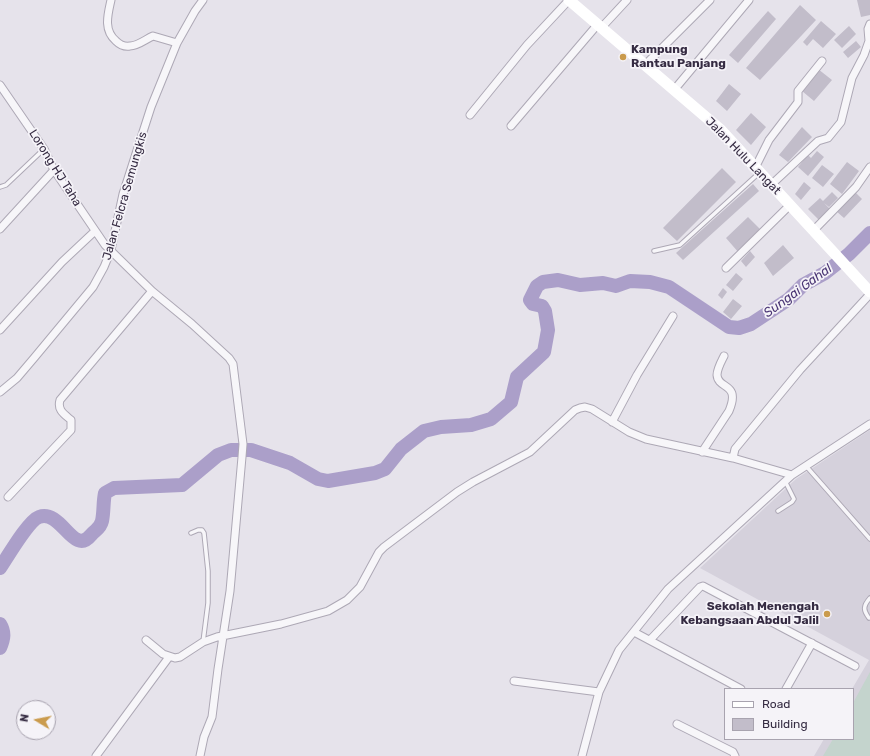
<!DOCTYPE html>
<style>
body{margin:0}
#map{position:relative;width:870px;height:756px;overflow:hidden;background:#e6e3eb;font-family:Rubik,sans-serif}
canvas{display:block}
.legend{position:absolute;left:724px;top:688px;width:130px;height:52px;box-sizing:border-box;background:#f5f3f8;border:1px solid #a8a3af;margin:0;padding:5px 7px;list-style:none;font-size:12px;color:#352b42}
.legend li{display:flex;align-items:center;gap:8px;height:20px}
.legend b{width:20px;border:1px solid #a8a3af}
.north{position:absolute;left:16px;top:700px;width:40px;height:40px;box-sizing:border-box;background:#f5f3f8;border:1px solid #a8a3af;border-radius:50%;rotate:280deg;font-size:11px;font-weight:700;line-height:16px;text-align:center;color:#352b42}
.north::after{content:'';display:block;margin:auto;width:14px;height:18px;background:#ca9b4d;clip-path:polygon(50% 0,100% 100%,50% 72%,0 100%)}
</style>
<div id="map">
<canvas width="870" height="756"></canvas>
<ul class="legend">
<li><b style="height:5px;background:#fff"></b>Road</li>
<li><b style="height:11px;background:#c2bdca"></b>Building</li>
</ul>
<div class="north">N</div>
</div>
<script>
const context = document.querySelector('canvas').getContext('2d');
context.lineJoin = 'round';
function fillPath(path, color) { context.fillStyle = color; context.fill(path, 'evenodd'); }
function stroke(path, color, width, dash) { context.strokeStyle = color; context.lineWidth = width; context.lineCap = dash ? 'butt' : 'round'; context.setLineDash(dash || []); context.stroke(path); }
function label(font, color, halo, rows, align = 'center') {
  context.font = font + ' Rubik,sans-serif'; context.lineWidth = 3.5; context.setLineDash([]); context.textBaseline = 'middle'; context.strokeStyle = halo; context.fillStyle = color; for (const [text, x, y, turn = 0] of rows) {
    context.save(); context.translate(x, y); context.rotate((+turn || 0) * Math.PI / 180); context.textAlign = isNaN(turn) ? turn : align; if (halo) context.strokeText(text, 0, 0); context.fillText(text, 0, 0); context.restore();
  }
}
const built = new Path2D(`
 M870,430V756H814L824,739H853L852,689L869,660L700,568L796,479Z`);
const green = new Path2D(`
 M870,672V756H823L833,739H853V703Z`);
const river = new Path2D(`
 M0,568C7,558 28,521 39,517C62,509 73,557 91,535C96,529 100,529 102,521C104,512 103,502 105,493L114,488L182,485L218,455L231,450H251L290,463L318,479L328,481L375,473L385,469L401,449L424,431L441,427L471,425L491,419L511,402L517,377L544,352L548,330L545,311L542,306L533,304L530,300L537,286L543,282L558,280L580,285L603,283L616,286L630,281L650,282L669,287L729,327L739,328L751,324L789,299L803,285L825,273L849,254L870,233
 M0,624C5,632 4,639 0,648`);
const building = new Path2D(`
 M857,0H870V15L861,17Z
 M800,5L816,20L760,80L746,68Z
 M768,11L776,19L738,63L729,55Z
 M821,21L836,34L823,48L813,39L807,46L803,42Z
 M849,26L856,34L842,48L834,40Z
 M856,41L861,47L848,58L843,52Z
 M818,69L832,80L814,101L802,91Z
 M729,84L741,94L727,111L716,101Z
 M751,113L766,127L751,145L736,130Z
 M802,127L812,137L788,162L779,155Z
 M817,151L824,157L808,176L798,167L808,155L811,158Z
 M847,162L859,171L842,194L830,184Z
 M822,165L834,174L823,187L812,178Z
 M722,168L736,182L677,241L663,228Z
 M804,182L811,188L801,200L795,194Z
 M753,184L759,191L683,260L676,253Z
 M854,191L862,199L844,218L836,211Z
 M832,192L838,198L829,207L824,203L830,209L819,220L808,209L820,198L823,201Z
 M748,217L762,231L739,253L726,238Z
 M783,245L794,258L773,276L764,263Z
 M750,251L755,257L746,267L741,261Z
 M736,273L743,279L733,291L726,285Z
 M723,288L727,292L722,299L718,295Z
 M733,299L742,306L731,319L723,312Z`);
const lane = new Path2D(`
 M0,187L6,185L44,149
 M654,251L680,245L758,174
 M806,466L870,539
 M778,511L792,502L794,499L785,481
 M191,533L198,530H202L204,533L208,571V603L203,642
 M869,618C863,610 863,606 870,598`);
const street = new Path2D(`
 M111,0C108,14 103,30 116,41C120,45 124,47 130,46C138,46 146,39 153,36L177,43
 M602,27L627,0
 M645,65L710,0
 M0,85L44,149L54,170L105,245L152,291L192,324L229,358L233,364L243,444L242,457L230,591L218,669L212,717L204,737L200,756
 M674,90L749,0
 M470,115L527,45L569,0
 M511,126L598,24
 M755,168L769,140L798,102V91L822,61
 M771,185L818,141L828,138L841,122L852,78L864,55L869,41L868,29L870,24
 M0,229L54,170
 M813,231L856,187L870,167
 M726,268L790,205
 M0,330L62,262L95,231
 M0,392L17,378L34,358L93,287L104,267L111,250L123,194L151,107L177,43L195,11L203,0
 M612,422L637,375L673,316
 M702,452L729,411C741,382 718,390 717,375C717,369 721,362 724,356
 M733,458L735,449L800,370L870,294
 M8,497L71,430V420C64,414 57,410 60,400L152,291
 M634,632L741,689
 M146,640L163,654L175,658L180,657L203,642L217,637L281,624L328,611L347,600L360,587L379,552L384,547L457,492L473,482L530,452L575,410L580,408L585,407L592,409L629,432L646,439L733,458L792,475L870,424
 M650,640L700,587L703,586L855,666
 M514,681L599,692
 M786,689L812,643
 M677,724L733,752L735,756
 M96,756L169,657
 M582,756L599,692L619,650L668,589L792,475`);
const secondary = new Path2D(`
 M569,0L721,130L870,292`);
const markers = [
 [623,57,4,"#ca9b4d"],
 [827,614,4,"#ca9b4d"]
];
const poiNames = [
 ["Kampung",631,50],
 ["Rantau Panjang",631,64],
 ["Sekolah Menengah",819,607,"right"],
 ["Kebangsaan Abdul Jalil",819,621,"right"]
];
const streetNames = [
 ["Jalan Hulu Langat",743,156,46],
 ["Lorong HJ Taha",55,168,58],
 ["Jalan Felcra Semungkis",125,196,-74]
];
const waterNames = [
 ["Sungai Gahal",798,291,-36]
];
fillPath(built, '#d5d1dc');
fillPath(green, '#c4d4cd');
stroke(river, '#ab9fc9', 14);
fillPath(building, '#c2bdca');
stroke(lane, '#ada8b5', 5.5);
stroke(street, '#ada8b5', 9);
stroke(lane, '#f7f6f9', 3.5);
stroke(street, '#f7f6f9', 7);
stroke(secondary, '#fff', 11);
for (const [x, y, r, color] of markers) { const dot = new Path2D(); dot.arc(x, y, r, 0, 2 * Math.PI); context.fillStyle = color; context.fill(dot); stroke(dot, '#f5f3f8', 1.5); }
label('bold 12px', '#352b42', '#f5f3f8', poiNames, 'left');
label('12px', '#352b42', '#f5f3f8', streetNames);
label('italic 13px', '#4b3675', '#f5f3f8', waterNames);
</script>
